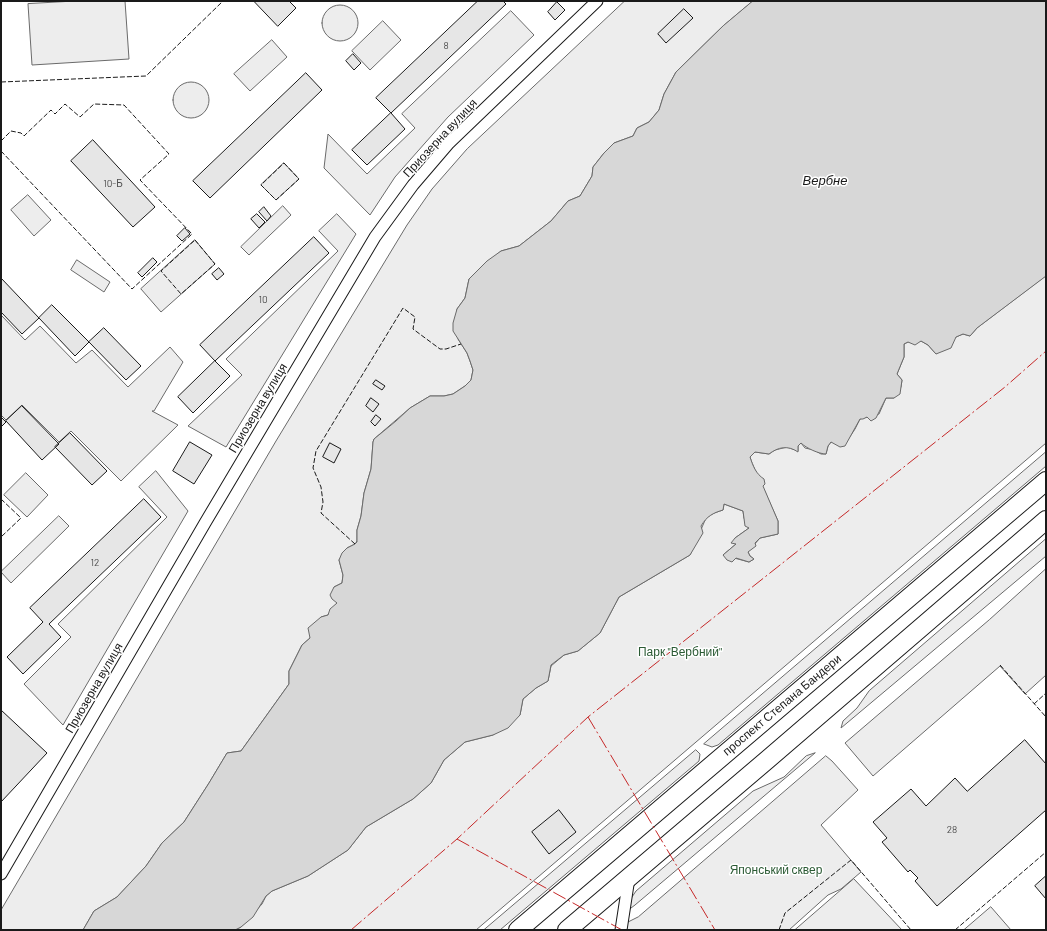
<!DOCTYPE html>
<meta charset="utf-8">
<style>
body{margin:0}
#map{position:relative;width:1047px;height:931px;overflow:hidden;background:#fff;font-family:Barlow,sans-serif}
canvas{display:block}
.frame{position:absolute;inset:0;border:2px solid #1a1a1a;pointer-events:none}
</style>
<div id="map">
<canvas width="1047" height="931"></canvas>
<div class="frame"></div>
</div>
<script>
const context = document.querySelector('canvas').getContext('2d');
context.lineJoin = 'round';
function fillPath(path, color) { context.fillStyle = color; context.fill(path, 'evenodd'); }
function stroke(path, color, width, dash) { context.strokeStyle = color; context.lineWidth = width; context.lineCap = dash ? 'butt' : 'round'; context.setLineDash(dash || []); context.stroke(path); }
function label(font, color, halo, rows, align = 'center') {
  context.font = font + ' Barlow,sans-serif'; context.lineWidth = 3; context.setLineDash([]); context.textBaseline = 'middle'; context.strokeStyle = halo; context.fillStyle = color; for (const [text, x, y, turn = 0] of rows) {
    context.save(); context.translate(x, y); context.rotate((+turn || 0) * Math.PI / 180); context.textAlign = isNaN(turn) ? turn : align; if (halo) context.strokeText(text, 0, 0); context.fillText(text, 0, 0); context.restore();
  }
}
const built = new Path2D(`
 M75,1H125L129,59L32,65L28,4Z
 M625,1H753L723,26L676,72L664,94L659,110L649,122L637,128L633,136L614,143L604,153L593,167L592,176L580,196L568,201L551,221L519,246L501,251L469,279L465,298L457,309L458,339L467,353L470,361L473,370L471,380L465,386L453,394L444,396H430L410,408L374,439L373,442L371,469L364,493L361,516L357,530V541L355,544L347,548L339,560L343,575L342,583L334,587L337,603L328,615L321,617L310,638L302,645L289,671V684L241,751L227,753L209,783L184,822L162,843L146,866L117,897L94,911L83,930H1V910L276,441L407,225L432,189L467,149Z
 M322 23a18 18 0 1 1 36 0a18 18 0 1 1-36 0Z
 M511,11L534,35L448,117L395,177L370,215L324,168L328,134L367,174L415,128L402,114Z
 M383,21L401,40L370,70L352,51Z
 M272,40L287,57L250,91L234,74Z
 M173 100a18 18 0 1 1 36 0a18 18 0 1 1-36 0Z
 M284,163L299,179L276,200L261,185Z
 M28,195L51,220L34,236L11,210Z
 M283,206L291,215L249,255L241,247Z
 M337,214L356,234L226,447L188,426L242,375L226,359L338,251L319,231Z
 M195,240L215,264L161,312L141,289Z
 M77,260L110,282L104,292L71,270Z
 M1046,276V443L476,930H235L241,927L262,904L266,896L272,891L308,876L348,850L366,827L413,799L431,783L444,760L465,742L493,735L520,715L523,699L536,688L548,681L551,666L564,655L578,651L600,633L619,597L690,555L706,518L714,513L723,510L724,504L743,511L744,518L749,528L735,538L736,544L723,555L749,562L754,559L750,556L748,552L760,538L778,534V521L752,463L750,457L755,452L769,454L775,450L787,447L798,451V446L801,443L805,448L814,450L821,454H826L828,446L831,442L847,441L855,429L860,419L879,414L886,398H894L901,387L902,380L897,374L904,357V344L908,342L921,341L928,345L936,354L956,337L963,334L970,336L977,328Z
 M1,315L25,340L40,326L76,363L92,350L128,387L170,347L183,362L154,411H152L178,425L121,481L71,431L59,442L22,405L6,420L1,415Z
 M1046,452V466L718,745L712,747L704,744Z
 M156,471L188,511L63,725L24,684L71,637L58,624L167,517L139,487Z
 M26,473L48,495L27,517L4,495Z
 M59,516L69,526L11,583L1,572Z
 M1046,539V556L841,728L843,721L857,708L869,691Z
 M1046,569V675L1025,694L1000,666L873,776L845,743L989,620Z
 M696,750L700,754L699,761L500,930H484Z
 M815,753L635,905L627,911L628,903L636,891L753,791L784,777L806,756Z
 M826,756L832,761L858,790L821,825L861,872L841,889L828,895L789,930H626V923L638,917Z
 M854,879L902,930H795Z
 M991,907L1011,930H964Z`);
const water = new Path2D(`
 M753,1H1046V276L977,328L970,336L963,334L956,337L951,348L936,354L928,345L921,341L915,345L908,342L904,344V357L897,374L902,380L900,394L894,398H886L876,418L871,421L867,417L863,419H860L845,446L840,447L831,442L828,446L826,454C819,454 806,448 801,443L798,446V452C788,445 778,447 769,454L755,452L750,457C753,466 756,474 764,479L765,484L763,486L778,521V534L760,538L755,543L756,546L748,552L750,556L754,559L749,562L736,558L732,562L727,560L723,555L736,544L731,543L735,538L749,528L745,526L743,511L724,504L723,510C713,513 707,516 701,526L703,533L690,555L619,597L600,633L578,651L564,655L551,665L548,681L536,688L523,699L520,715L508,728L493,735L465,742L444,760L431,783L413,799L366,827L348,850L308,876L272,891L266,896L253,917L241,927L235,930H83L94,911L117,897L146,866L162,843L184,822L209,783L227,753L241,751L289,684V671L302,645L310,638L308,628L321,617L328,615L330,609L337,603L332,599L330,595L334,587L342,583L343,575L339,560L342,553L347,548L355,544L357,542V530L361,516L364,493L371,469L373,442L374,439L396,421L410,408L430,396H444L453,394L465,386L471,380L473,370L470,361L467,353L453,331V323L457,309L465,298L469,279L487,261L501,251L519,246L551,221L568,201L580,196L592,176L593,167L604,153L614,143L633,136L637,128L649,122L659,110L664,94L676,72L723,26Z`);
const building = new Path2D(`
 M254,1H289L296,8L278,26Z
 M478,1H503L506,4L391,113L376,98Z
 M557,2L565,10L555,20L548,12Z
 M684,9L693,18L666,43L658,34Z
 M353,54L361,63L354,70L346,61Z
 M306,73L322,90L210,198L193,181Z
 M391,113L405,129L367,165L352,150Z
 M93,140L155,207L133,227L71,161Z
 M264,207L271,216L267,221L259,212Z
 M257,214L265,222L259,228L251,219Z
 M185,228L190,234L182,241L177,236Z
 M314,237L329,253L215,361L200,345Z
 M153,258L157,262L142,277L138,273Z
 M219,268L224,274L217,280L212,274Z
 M1,278L39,318L22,334L1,312Z
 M52,305L89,342L75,356L39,318Z
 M104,328L141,366L126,380L89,342Z
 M215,361L230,376L193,413L178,397Z
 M376,380L385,386L382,390L373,384Z
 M371,398L379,404L373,412L366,406Z
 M22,406L59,444L42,460L6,421Z
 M376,415L381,419L375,426L371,422Z
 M1,417L6,422L1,427Z
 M70,433L107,471L92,485L55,447Z
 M190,442L212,455L194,484L173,471Z
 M330,443L341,449L334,463L323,457Z
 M144,499L161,517L49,624L61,637L23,674L7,657L43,622L30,608Z
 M1,710L47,753L1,802Z
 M1025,740L1046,764V810L937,906L915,881L918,878L910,870L908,872L882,842L887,838L873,822L911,789L926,806L955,778L967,791Z
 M559,810L576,832L549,854L532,832Z
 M1046,876V899L1035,886Z`);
const street = new Path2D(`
 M1,874L205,523L375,237L413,185L449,143L597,1
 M621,930L629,878`);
const primary = new Path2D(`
 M518,930L1046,481
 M567,930L767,760L1046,520`);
const fence = new Path2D(`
 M1,82L146,76L222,2L221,1
 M1,141L11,131L21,133L24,136L51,110L55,114L65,104L80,117L94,104L124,105L169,154L140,180L192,234L132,289L1,151
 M284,163L299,179L276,200L261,185Z
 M195,240L215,264L181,294L161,271Z
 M1,499L21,518L1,537
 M355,544L321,513L323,502L321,487L313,468L316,451L403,308L415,317L413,329L440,349H446L461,344
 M1000,665L1046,717
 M1034,704L1046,693
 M779,930L785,913L851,860L911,930
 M955,930L1046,852`);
const power = new Path2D(`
 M588,717L715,930
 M457,839L622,930
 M351,930L457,839L588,717L1005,387L1046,351`);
const numberNames = [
 ["8",446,46],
 ["10-Б",113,184],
 ["10",263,300],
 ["12",95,563],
 ["28",952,830]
];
const streetNames = [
 ["Приозерна вулиця",440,138,-47],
 ["Приозерна вулиця",258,408,-59],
 ["Приозерна вулиця",94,688,-60],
 ["проспект Степана Бандери",782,705,-40]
];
const parkNames = [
 ["Парк \"Вербний\"",680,652],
 ["Японський сквер",776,870]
];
const waterNames = [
 ["Вербне",825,181]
];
fillPath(built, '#ededed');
stroke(built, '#6a6a6a', 1);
fillPath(water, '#d7d7d7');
stroke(water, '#6a6a6a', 1);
fillPath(building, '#e6e6e6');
stroke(building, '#1a1a1a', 1);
stroke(street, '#1a1a1a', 13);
stroke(primary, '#1a1a1a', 20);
stroke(street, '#fff', 11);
stroke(primary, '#fff', 18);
stroke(fence, '#1a1a1a', 1, [5, 2]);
stroke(power, '#c62828', 1, [14, 3, 2, 3]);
label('10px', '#4d4d4d', null, numberNames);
label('12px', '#1a1a1a', '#fff', streetNames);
label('12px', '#2b5a34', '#fff', parkNames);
label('italic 13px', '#1a1a1a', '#fff', waterNames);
</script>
